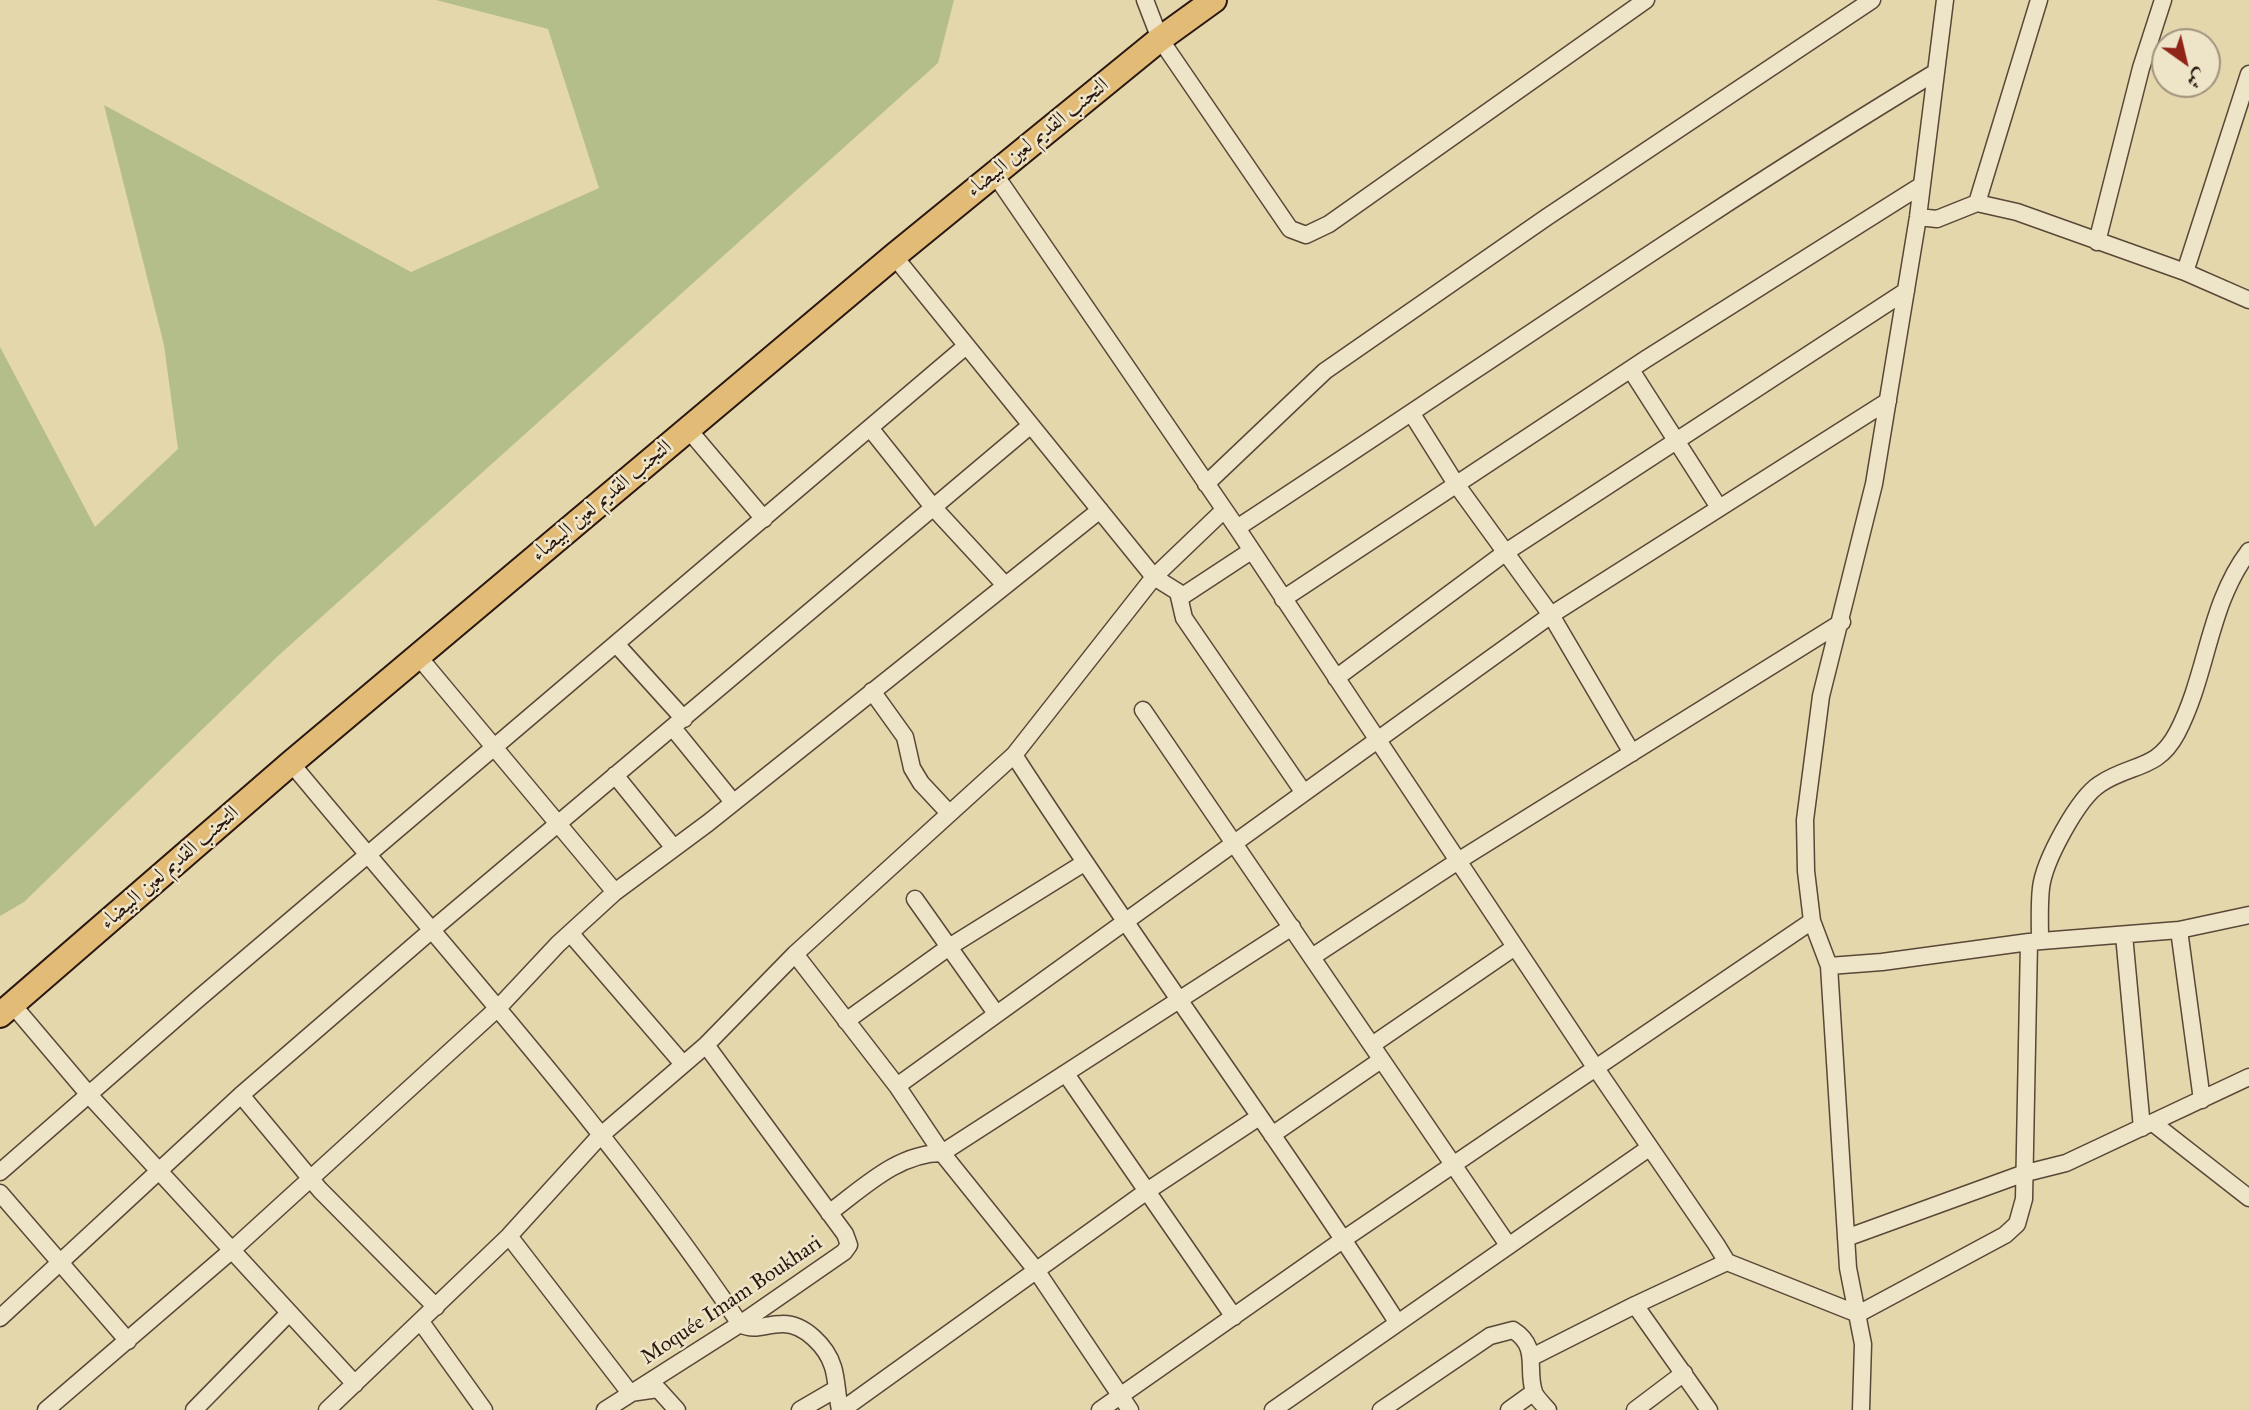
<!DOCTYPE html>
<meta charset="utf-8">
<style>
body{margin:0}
#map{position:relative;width:2249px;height:1410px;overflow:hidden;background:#e5d7ac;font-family:"IM FELL Great Primer",Amiri,serif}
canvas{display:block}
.north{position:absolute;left:2151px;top:28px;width:70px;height:70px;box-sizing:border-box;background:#eee5c9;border:2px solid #a0937f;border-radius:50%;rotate:146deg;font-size:19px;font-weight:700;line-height:28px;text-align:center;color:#2a1710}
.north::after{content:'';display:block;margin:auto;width:24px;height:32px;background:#8f2418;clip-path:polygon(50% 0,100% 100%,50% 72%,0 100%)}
</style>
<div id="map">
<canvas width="2249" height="1410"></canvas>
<div class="north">ش</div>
</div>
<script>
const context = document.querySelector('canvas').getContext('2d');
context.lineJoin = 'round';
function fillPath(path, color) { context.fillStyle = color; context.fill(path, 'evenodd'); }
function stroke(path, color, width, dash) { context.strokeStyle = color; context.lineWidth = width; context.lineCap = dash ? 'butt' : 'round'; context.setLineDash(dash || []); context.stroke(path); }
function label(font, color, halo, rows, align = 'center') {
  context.font = font + ' "IM FELL Great Primer",Amiri,serif'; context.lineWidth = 5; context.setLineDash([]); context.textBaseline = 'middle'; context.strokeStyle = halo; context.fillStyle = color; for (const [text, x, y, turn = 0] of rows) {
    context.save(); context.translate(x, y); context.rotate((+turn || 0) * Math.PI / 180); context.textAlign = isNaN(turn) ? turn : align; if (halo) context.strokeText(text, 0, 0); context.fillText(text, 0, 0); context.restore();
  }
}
const green = new Path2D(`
 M436,0H954L938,63L278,656L24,902L0,916V347L95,527L178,449L164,345L104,105L411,272L599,188L548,29Z`);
const street = new Path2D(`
 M1145,0L1160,39L1290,229L1306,235L1329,224L1646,0
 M994,173L1237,528L1595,1067L1716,1244L1727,1262L1635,1305L1709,1410
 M1977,203L2039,0
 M1918,217L1937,219L1977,203L2017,212L2185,272L2249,300
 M2097,242L2141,68L2163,0
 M894,256L1154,577L1178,592L1184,618L1304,793
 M2185,272L2249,74
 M1631,370L1718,506
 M1412,414L1456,484L1551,615L1632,753
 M870,428L933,507L1005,585
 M688,429L764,519
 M1206,484L1325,371L1547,217L1872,0
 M1237,528C1470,376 1698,216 1936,72
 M1181,597L1251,551
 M1283,599L1646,359L1922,185
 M617,645L684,719
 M418,656L615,892
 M1336,678L1506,552L1906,291
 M872,691L905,737L912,768L921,783L949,813
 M1143,710L1508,1245
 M673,728L733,802
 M1014,755C1138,947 1274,1130 1397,1322
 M291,763C444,948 606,1125 740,1324C756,1332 765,1324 782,1324C804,1323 827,1347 833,1367C837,1380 837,1396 840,1410
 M615,775L674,848
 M915,899L995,1012
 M1812,921L1829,966L1848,1268L1863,1344L1861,1410
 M2179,930L2202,1100
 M571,934L683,1064
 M2124,935L2142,1128
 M2040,941C2040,924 2039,905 2041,888C2044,861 2078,798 2100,784C2131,763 2157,771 2177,733C2208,674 2208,605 2249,551
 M795,954L897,1086L942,1153L1036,1270L1130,1410
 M1312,957L1458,861L1842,622
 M1829,966L1882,962L2029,942L2179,930L2249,915
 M12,1004L90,1096L355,1384
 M846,1021L949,947L1084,863
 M1372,1045L1515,947
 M1066,1074L1234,1317
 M897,1086L1551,615L1888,401
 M241,1095L320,1190L436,1307
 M2153,1123L2249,1198
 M1272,1135L1381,1060
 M0,1172L198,999L966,346
 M0,1193L128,1341
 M829,1213C863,1188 898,1153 942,1153L1292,927
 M509,1236L630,1393L658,1389L677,1410
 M1846,1238L2022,1174L2066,1163L2249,1077
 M1727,1262L1858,1314L2005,1235L2017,1224L2024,1199L2029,942
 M0,1318L241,1095L433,929L1031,425
 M421,1322L484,1410
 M1532,1357L1635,1305
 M46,1410L231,1251L499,1007L558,944L615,892L708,823L1100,510
 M194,1410L289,1313
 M327,1410L509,1236L599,1137L706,1045L795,954L1014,755L1154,577L1223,511
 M605,1410L740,1324L844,1252L849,1245L845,1234L706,1045
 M800,1410L836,1389
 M842,1410L1147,1191L1259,1117
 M1100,1410L1344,1239L1812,921L1806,871L1805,820L1821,696L1874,484L1918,217L1945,0
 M1273,1410L1649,1148
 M1381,1410L1490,1336L1513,1330C1540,1347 1526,1369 1534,1392C1536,1398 1544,1405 1548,1410
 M1509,1410L1534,1392
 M1635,1410L1684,1373`);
const primary = new Path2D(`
 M0,1015L291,763L894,256L1160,39L1214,0`);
const streetNames = [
 ["التجنب القديم لعين البيضاء",1038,138,-39],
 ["التجنب القديم لعين البيضاء",602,501,-40],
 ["التجنب القديم لعين البيضاء",170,868,-41],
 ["Moquée Imam Boukhari",732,1301,-34]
];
fillPath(green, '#b4be8a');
stroke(street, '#594737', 19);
stroke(primary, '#2a1710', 28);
stroke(street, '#eee5c9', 16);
stroke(primary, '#e2bc76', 24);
label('21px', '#2a1710', '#eee5c9', streetNames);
</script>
